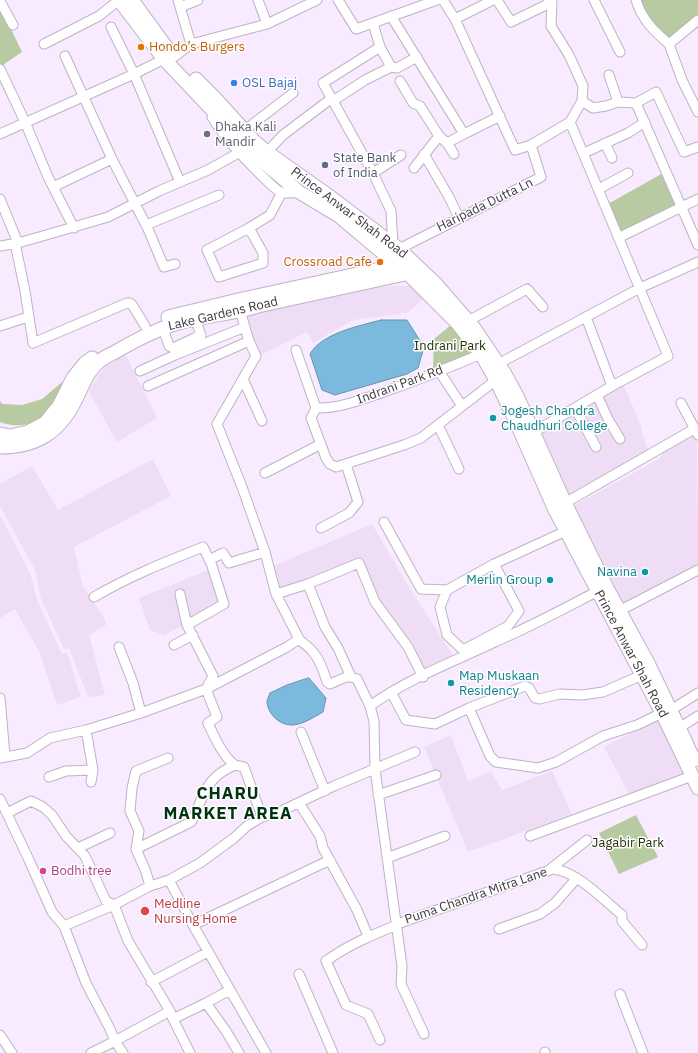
<!DOCTYPE html>
<meta charset="utf-8">
<style>
body{margin:0}
canvas{display:block;background:#f9ebff}
</style>
<canvas width="698" height="1053"></canvas>
<script>
const context = document.querySelector('canvas').getContext('2d');
context.lineJoin = 'round';
function fillPath(path, color) { context.fillStyle = color; context.fill(path, 'evenodd'); }
function stroke(path, color, width, dash) { context.strokeStyle = color; context.lineWidth = width; context.lineCap = dash ? 'butt' : 'round'; context.setLineDash(dash || []); context.stroke(path); }
function label(font, color, halo, rows, align = 'center') {
  context.font = font + ' "IBM Plex Sans",sans-serif'; context.lineWidth = 3; context.setLineDash([]); context.textBaseline = 'middle'; context.strokeStyle = halo; context.fillStyle = color; for (const [text, x, y, turn = 0] of rows) {
    context.save(); context.translate(x, y); context.rotate((+turn || 0) * Math.PI / 180); context.textAlign = isNaN(turn) ? turn : align; if (halo) context.strokeText(text, 0, 0); context.fillText(text, 0, 0); context.restore();
  }
}
const built = new Path2D(`
 M416,285L434,291L407,313L353,320L313,343L307,332L259,356L240,311L317,296L378,287Z
 M124,351L157,418L117,442L89,392L95,380L106,366Z
 M623,383L641,426L642,433L648,449L641,457L569,495L540,430Z
 M697,434L698,574L628,613L573,506L659,459L664,451Z
 M153,459L171,496L74,547L82,584L104,617L106,625L89,635L105,695L88,697L69,648L64,649L41,599L35,570L0,506V484L32,466L58,510Z
 M0,515L30,573L38,602L62,654L67,652L81,697L57,705L40,653L15,609L0,618Z
 M372,524L409,587L454,657L424,674L378,601L361,560L281,590L273,566Z
 M208,570L223,605L164,635L150,630L139,598Z
 M666,715L696,770L632,800L604,747Z
 M451,735L468,781L491,771L502,790L552,771L572,814L468,852L424,747Z`);
const green = new Path2D(`
 M638,0H698V16L668,41L655,28Z
 M0,6L22,52L0,67Z
 M665,172L679,206L620,235L608,204Z
 M451,325L476,353L433,369L434,339Z
 M67,378L48,416C31,424 19,429 0,422V401L2,404L22,405L42,399Z
 M636,815L658,857L619,874L599,833Z`);
const water = new Path2D(`
 M381,320H407L424,347L418,368L407,374L335,395L322,390L310,354C322,333 359,326 381,320Z
 M309,678L326,698L323,712C314,717 304,724 293,725C281,726 268,715 267,702C267,700 269,696 270,693L287,685Z`);
const minor = new Path2D(`
 M178,0L191,44
 M258,0L267,24
 M338,0L356,29L437,0
 M443,0L455,19L515,150L531,145L570,122L582,101L583,86L569,55L551,26L552,0
 M497,0L511,22L546,5L550,0
 M594,0L620,52
 M636,0C642,20 654,31 669,44
 M0,1L13,25
 M180,7L198,0
 M391,16L464,134L500,116
 M455,19L493,0
 M698,20L669,44L682,80L698,112
 M373,23L380,47L323,83L373,173L391,211L393,245
 M111,27L134,74L180,182
 M44,44L99,16L119,0
 M380,47L391,67
 M65,56L112,159L148,229L164,267L175,264
 M0,69L25,122L48,177L74,228
 M609,75L618,102
 M400,81L413,103L420,106L439,136L447,143L454,154
 M333,101L365,80L391,67L397,68L417,57
 M582,101L593,108L606,106L618,102L636,103L656,92L684,152L698,147
 M636,103L698,245
 M212,117C225,139 244,158 262,176C268,181 274,189 281,192C287,194 293,193 299,192
 M245,130L293,93
 M0,134L134,74L164,59L174,57L191,44L267,24L317,0
 M447,143L464,134
 M605,143L612,158
 M267,152L283,135L332,98
 M584,153L628,133L645,122
 M424,154L449,197L459,218
 M414,168L439,136
 M373,173L401,155
 M53,187L112,159
 M599,189L628,173
 M0,199L18,243
 M146,225L219,195
 M249,228L263,253V263L219,277L207,250Z
 M249,228L270,215L282,192
 M620,237L698,199
 M15,243L25,291L33,343L127,303H130L133,306L145,326
 M0,246L18,243L53,233L108,217L159,191L208,170L240,152
 M399,249L541,177L531,145
 M586,317L612,386
 M468,321L527,289L543,307
 M0,326L28,317
 M163,328L169,346L173,348L201,335L195,319
 M296,350L316,408L311,418L326,458L330,464L336,467L404,445L421,438L496,380
 M498,364L640,288L698,262
 M140,371L175,355L245,327
 M439,371L462,406
 M243,379L262,421
 M148,386L249,341
 M597,395L608,419L620,439
 M681,403L698,435
 M316,408C338,409 360,400 381,393C415,381 448,368 481,354
 M575,408L596,447
 M438,425L459,469
 M534,432L612,386L668,356L570,122
 M265,473L321,444
 M565,503L694,429
 M384,522L421,589L447,590
 M321,528L349,513L358,502L346,464
 M209,560L223,553L229,563L265,552
 M494,564L519,611L508,626L463,650L447,635L440,607L447,590L494,564L566,531
 M308,584L325,627L338,648L351,677L357,679L370,706
 M180,594L187,625L213,676L206,689
 M276,594L308,584L359,563L375,602L408,647L423,677
 M94,597C130,576 165,562 203,547L211,563L224,604L187,625
 M619,611L698,570
 M299,639C303,644 310,647 313,652C320,660 324,672 327,682L330,684L346,677H351
 M174,645L193,635
 M119,647L133,683L141,713
 M206,689L217,717L208,723C214,736 223,757 235,765C237,766 241,766 244,767L262,817
 M391,692L406,720L435,724L469,708L525,686L529,688L535,698L539,699L560,694L582,695L603,692L642,675
 M0,698L5,756
 M469,708L490,756L496,762L538,768L556,762L603,736L637,725L662,713
 M671,710L698,693
 M679,728L698,716
 M86,730L93,770L91,782
 M301,732L325,791
 M0,758L27,753L50,738L86,730L141,713L206,689L287,647L299,639L276,594L265,552L242,487L217,424L256,356L249,341L239,307
 M49,777L66,771L93,770
 M378,795L436,775
 M0,799L29,860L52,912L64,926L86,983L110,1029L115,1041L123,1053
 M299,803L320,836L323,848L357,910L368,936
 M7,813L31,801L43,807L52,815L66,836L85,856L106,901L114,905L128,941L170,1011L173,1019L190,1053
 M530,836L692,776
 M78,848L110,833
 M136,849L191,822C196,815 198,807 201,800C209,781 217,773 235,765
 M387,858L445,836
 M549,870L587,840
 M169,880L193,925L266,1053
 M150,886L146,872L136,849L139,831L130,811L132,788L136,771L168,758
 M397,924L553,869C575,870 605,901 622,915V921L642,945
 M193,925L330,860
 M64,926L114,905L150,886L169,880L200,863L234,838L247,826L262,817L281,811L334,786L415,752
 M499,929L540,914L555,903L577,878
 M299,974L333,1053
 M151,982L208,952
 M620,994L643,1053
 M206,1003L226,1031L239,1053
 M173,1019L206,1003L230,990
 M424,1034L401,984L402,966L375,769L374,721L370,706C407,679 455,661 497,641C532,626 565,608 598,591
 M0,1035L12,1053
 M380,1040L368,1014L346,1005L326,961C348,945 372,935 397,925
 M545,1052V1053
 M91,1053L115,1041L170,1011`);
const secondary = new Path2D(`
 M119,0L164,59L254,154L299,192L339,216L408,274L458,324L481,354L496,380L517,424L555,510L662,713L698,788
 M132,0L172,55
 M196,79L215,98L255,142L267,152L325,193L399,249L436,284L474,328L505,374L517,396L565,503L607,588L647,661L683,736L694,760
 M168,317L238,300L403,264
 M0,434L10,436L28,432L45,423L59,406L73,378L85,363L92,358
 M0,447C36,447 59,433 75,401C83,386 87,370 101,360C106,356 112,354 117,351C136,340 157,329 178,323C204,316 232,314 258,306L414,272`);
const markers = [
 [141,47,4,"#e8710a"],
 [234,83,4,"#3f7fe0"],
 [207,134,4,"#6b7280"],
 [325,165,4,"#5c6f8a"],
 [380,262,4,"#e8710a"],
 [493,418,4,"#0f9aa8"],
 [645,572,4,"#0f9aa8"],
 [550,580,4,"#0f9aa8"],
 [451,683,4,"#0f9aa8"],
 [43,871,4,"#d1479c"],
 [145,911,5,"#e0444e"]
];
const foodNames = [
 ["Hondo’s Burgers",149,47],
 ["Crossroad Cafe",372,262,"right"]
];
const shopNames = [
 ["OSL Bajaj",242,83]
];
const worshipNames = [
 ["Dhaka Kali",215,127],
 ["Mandir",215,142]
];
const serviceNames = [
 ["State Bank",333,158],
 ["of India",333,173]
];
const streetNames = [
 ["Haripada Dutta Ln",485,205,-26],
 ["Prince Anwar Shah Road",349,213,37],
 ["Lake Gardens Road",223,314,-13],
 ["Indrani Park Rd",400,385,-20],
 ["Prince Anwar Shah Road",631,654,62],
 ["Puma Chandra Mitra Lane",476,896,-19]
];
const parkNames = [
 ["Indrani Park",450,346],
 ["Jagabir Park",628,843]
];
const cultureNames = [
 ["Jogesh Chandra",501,411],
 ["Chaudhuri College",501,426],
 ["Navina",637,572,"right"],
 ["Merlin Group",542,580,"right"],
 ["Map Muskaan",459,676],
 ["Residency",459,691]
];
const hotelNames = [
 ["Bodhi tree",51,871]
];
const healthNames = [
 ["Medline",154,904],
 ["Nursing Home",154,919]
];
const districtNames = [
 ["CHARU",228,794],
 ["MARKET AREA",228,814]
];
fillPath(built, '#efddf6');
fillPath(green, '#b8caa1');
fillPath(water, '#7bbadc');
stroke(water, '#6893ad', 1);
stroke(minor, '#bfb2c4', 11);
stroke(secondary, '#bfb2c4', 15);
stroke(minor, '#fff', 9);
stroke(secondary, '#fff', 13);
for (const [x, y, r, color] of markers) { const dot = new Path2D(); dot.arc(x, y, r, 0, 2 * Math.PI); context.fillStyle = color; context.fill(dot); stroke(dot, '#fefefe', 1.5); }
label('13px', '#c56008', '#fefefe', foodNames, 'left');
label('13px', '#366cbe', '#fefefe', shopNames, 'left');
label('13px', '#5b616d', '#fefefe', worshipNames, 'left');
label('13px', '#4e5e75', '#fefefe', serviceNames, 'left');
label('13px', '#3d383f', '#fefefe', streetNames);
label('13px', '#213005', '#fefefe', parkNames);
label('13px', '#0d838f', '#fefefe', cultureNames, 'left');
label('13px', '#b23c85', '#fefefe', hotelNames, 'left');
label('13px', '#be3a42', '#fefefe', healthNames, 'left');
context.letterSpacing = '1px';
label('bold 17px', '#031', '#fefefe', districtNames);
context.letterSpacing = '0px';
</script>
